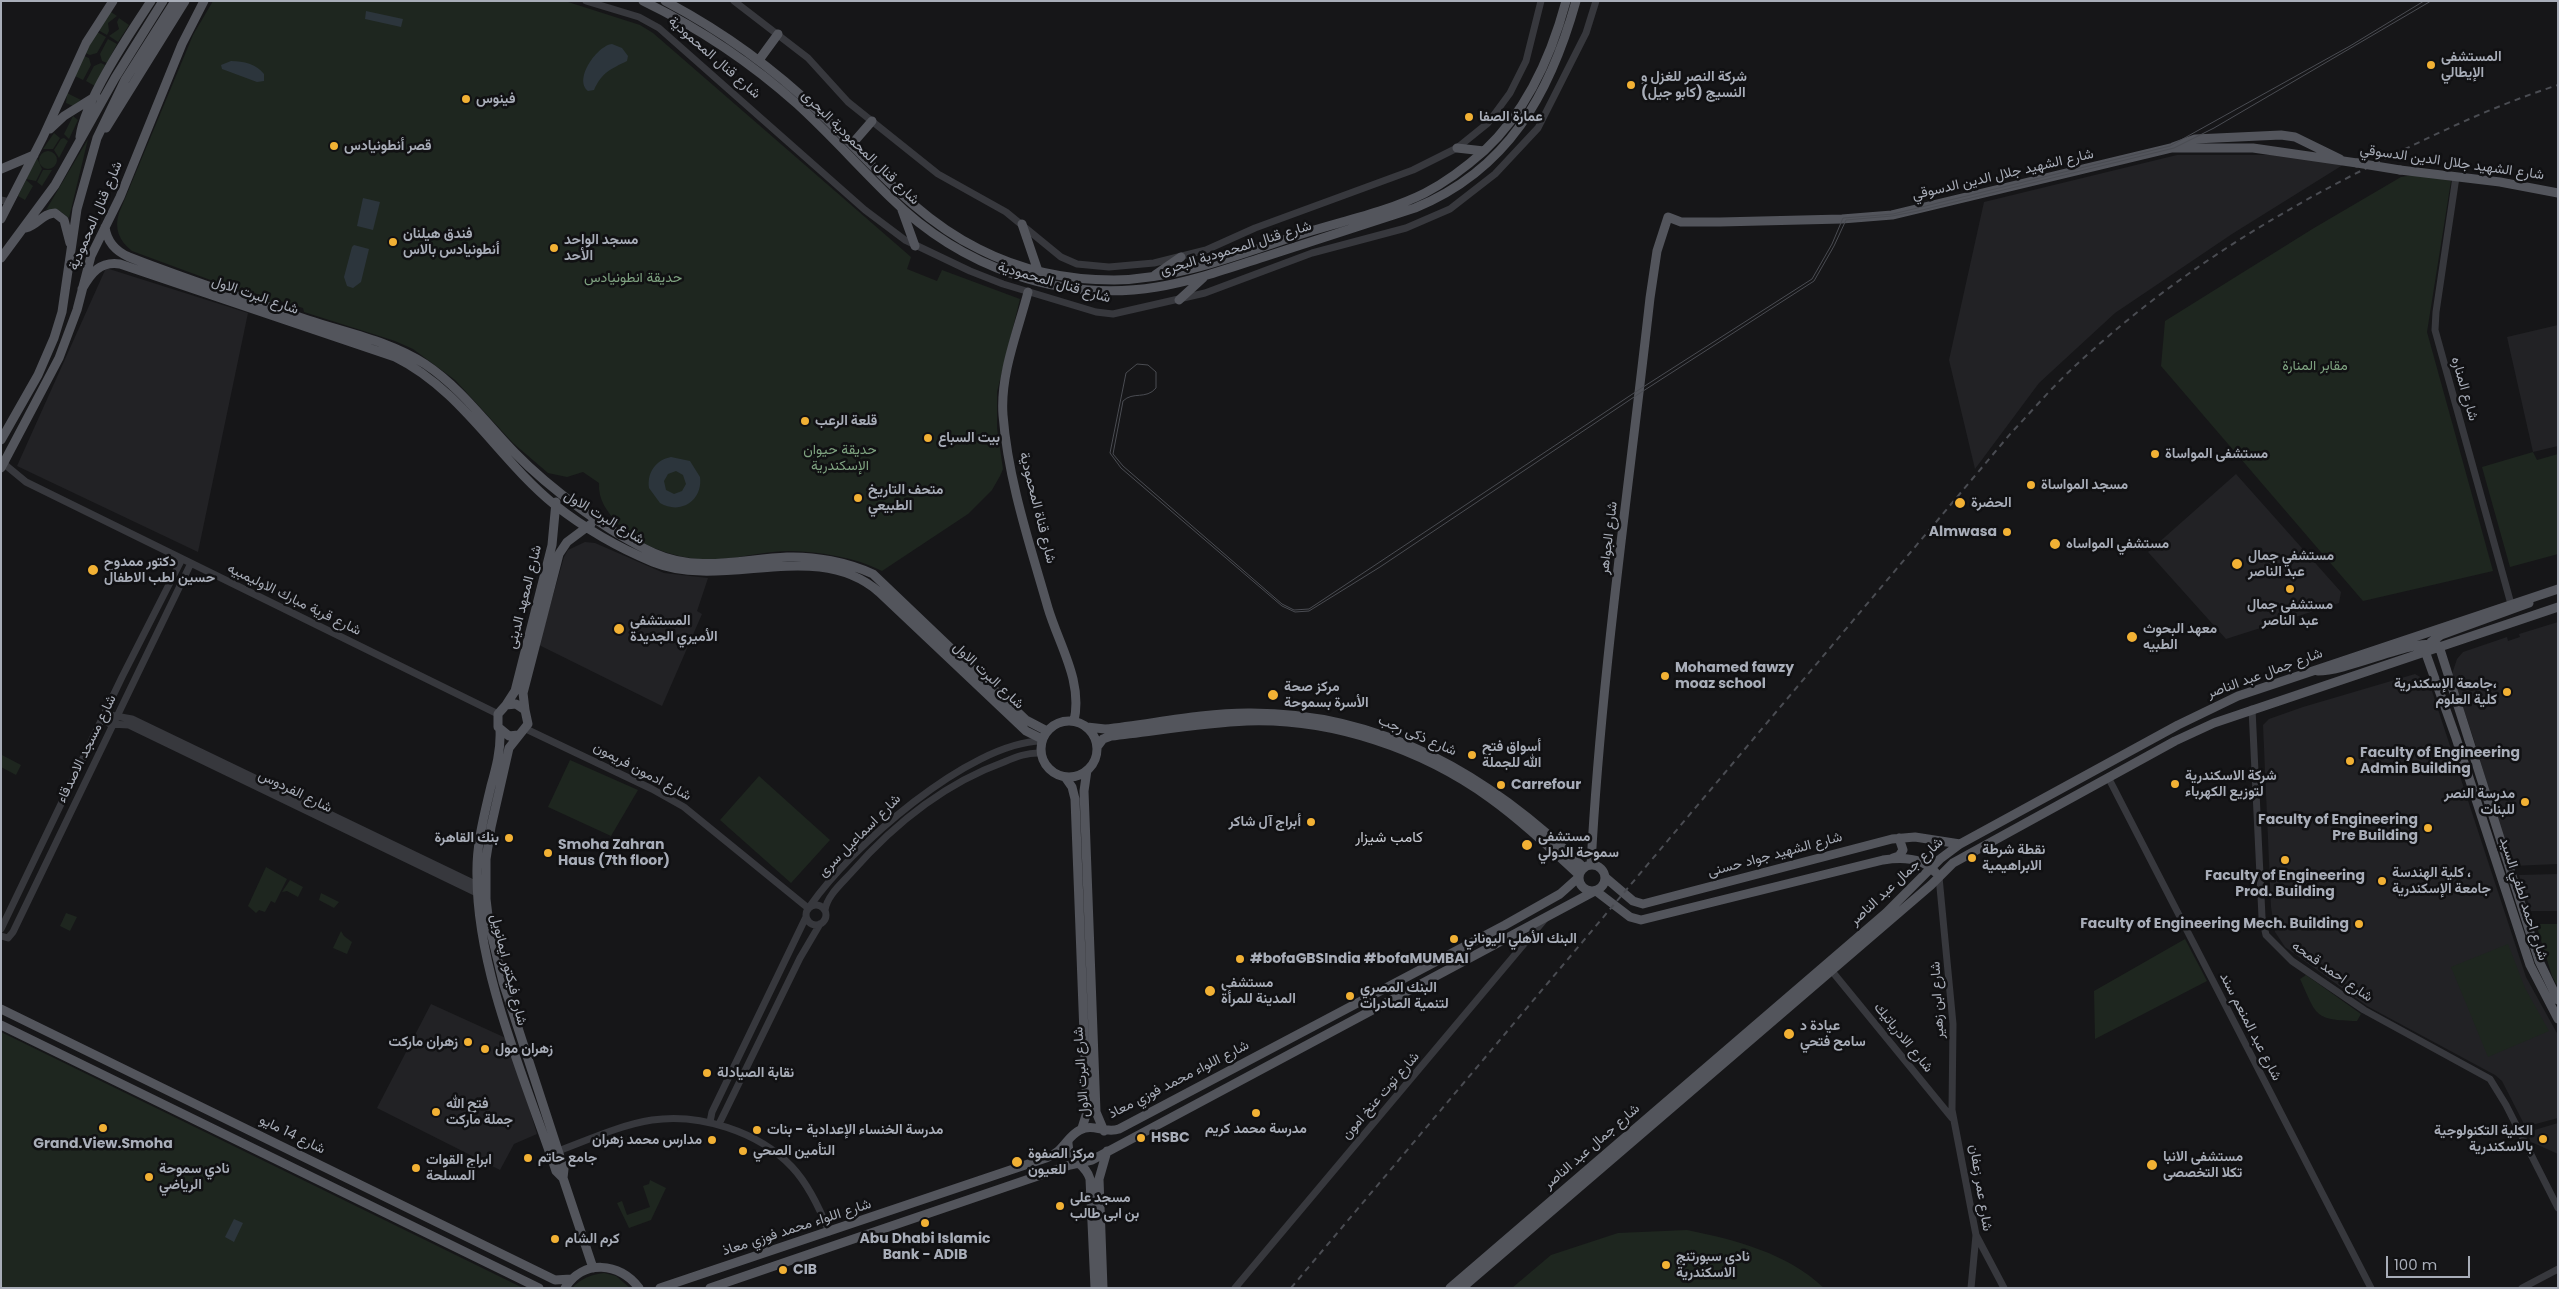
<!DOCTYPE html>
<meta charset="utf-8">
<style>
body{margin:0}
#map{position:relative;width:2559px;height:1289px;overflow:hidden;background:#161618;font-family:Poppins,sans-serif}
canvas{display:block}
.frame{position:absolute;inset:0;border:2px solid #a8adb8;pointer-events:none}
.scale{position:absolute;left:2386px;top:1256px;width:84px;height:22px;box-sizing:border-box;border:2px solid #a8adb8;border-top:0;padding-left:6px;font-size:15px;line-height:18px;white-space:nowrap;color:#a8adb8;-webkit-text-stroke:4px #111113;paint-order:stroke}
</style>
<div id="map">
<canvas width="2559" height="1289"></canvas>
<div class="frame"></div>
<div class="scale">100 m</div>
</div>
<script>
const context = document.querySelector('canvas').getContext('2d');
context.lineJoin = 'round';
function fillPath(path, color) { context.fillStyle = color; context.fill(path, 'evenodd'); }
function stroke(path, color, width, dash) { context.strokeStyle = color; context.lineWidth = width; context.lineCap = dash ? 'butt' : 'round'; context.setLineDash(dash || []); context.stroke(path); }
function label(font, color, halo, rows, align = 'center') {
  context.font = font + ' Poppins,Vazirmatn,sans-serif'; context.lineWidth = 5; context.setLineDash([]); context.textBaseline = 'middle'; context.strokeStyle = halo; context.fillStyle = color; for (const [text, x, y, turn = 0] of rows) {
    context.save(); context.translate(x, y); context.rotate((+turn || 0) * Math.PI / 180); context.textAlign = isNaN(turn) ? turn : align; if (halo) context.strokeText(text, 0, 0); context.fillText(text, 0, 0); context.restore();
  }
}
const built = new Path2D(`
 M2177,155H2279L2346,163L2232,234L2115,313L2039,383L1975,469L1949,360L1984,202Z
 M106,268L248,313L198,552L17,466Z
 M2558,325V446L2533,452L2507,337Z
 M2236,474L2341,592L2339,603L2226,639L2148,552Z
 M585,542L595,543L664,573L708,578L697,611L702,614L662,706L539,645L564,557L568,550Z
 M2558,622V864L2512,866L2474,740L2452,674L2457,659L2463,652L2507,637L2508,641L2520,637L2519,634Z
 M2415,674L2429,682L2526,977L2558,1035V1118L2532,1125L2524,1124L2502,1081L2495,1075L2367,1006L2285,947L2275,932L2271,907L2263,725L2269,719L2303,707Z
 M2558,874V911H2531L2519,875Z
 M431,1004L508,1039L537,1134L514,1144L500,1170L377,1108Z
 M2558,1123V1154L2529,1141L2531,1131Z`);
const green = new Path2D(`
 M213,1H565L640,25L653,33L911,257L907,269L937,281L942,270L1020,299L997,392V428L1003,469L1000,476L992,490L968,514L882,571C855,557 820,552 790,551C767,551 745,557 722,559C687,562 642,550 617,523C607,511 598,500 599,483L583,472L567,477L548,473L513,443L455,380L413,349L395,341L304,312L303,308L274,299L270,302L132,251C119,241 114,228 119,213L193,35Z
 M111,12L117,16L108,23L109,31L107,35L98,30Z
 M119,18L129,25L118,42L109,36L119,29L117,22Z
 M97,32L106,37L97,53L90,55L85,53Z
 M108,39L117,44L107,63L102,61L100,54Z
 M84,56L89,58L91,65L83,80L75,76Z
 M101,63L105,65L95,86L86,81L94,66Z
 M67,93L81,100L73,106L66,103Z
 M73,116L78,120L69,139L64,134Z
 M54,133L60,138L53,149H43Z
 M64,138L68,141L59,158L54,150L61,139Z
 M88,139L69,218L57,209L46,210Z
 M39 160a9 9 0 1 1 18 0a9 9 0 1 1-18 0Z
 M37,158L42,169L36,181L26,179Z
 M43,170H52L42,186L37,182Z
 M2419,174L2451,181L2427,332L2493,571L2363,601L2161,366L2165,321L2314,228L2401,177Z
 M26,180L33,186L25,200L18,196Z
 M2533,452L2537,460L2558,454V554L2510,567L2482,467Z
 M2,755L21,765L16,775L1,767Z
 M570,760L638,790L611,836L548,807Z
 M759,776L830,840L791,883L720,820Z
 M266,867L287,879L275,903L271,901L265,912L259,910L256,913L248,906Z
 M290,880L303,887L298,897L287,891L282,892Z
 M321,893L339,902L334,908L319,900Z
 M66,913L77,917L70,931L60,926Z
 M2536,924H2558V987L2552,976Z
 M341,931L344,936L352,942L347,954L333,948Z
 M2185,939L2207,981L2095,1039L2094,991Z
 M2508,944L2525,988L2549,1031L2488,1057L2451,967Z
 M2306,975L2361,1014L2357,1021C2314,1020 2317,1016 2300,979Z
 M1,1032L523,1288H1Z
 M650,1180L666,1188L651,1220L629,1228L617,1203L622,1201L627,1215L650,1207L643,1186L649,1184Z
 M1687,1230C1736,1240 1787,1253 1824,1288H1512L1551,1255L1618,1233Z
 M604,1273L616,1276L630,1288H572C582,1278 590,1275 604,1273Z`);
const water = new Path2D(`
 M366,11L403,19L401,27L365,19Z
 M612,44L622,48L628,56L627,61C611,69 602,72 594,90L588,91C573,79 598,45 612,44Z
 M231,61C244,61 256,64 264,74V81L257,82L222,69L221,65Z
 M363,198L380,202L373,230L357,226Z
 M354,245L369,249L361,282L353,288L347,286L344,277L352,247Z
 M671,457L690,461L700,477C703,501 680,515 660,503L649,488C647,472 656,460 671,457ZM676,471L683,475L686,484L682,491L674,494L666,490L664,481L668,474Z
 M234,1219L243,1223L234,1242L225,1237Z`);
const minor = new Path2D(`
 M586,1L639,17L659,28L865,210L905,240L970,271L1003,284L1096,312L1113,314L1205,293L1312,253L1406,228L1450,209L1495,174L1538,128L1586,33L1596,1
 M734,1L808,58L848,102L938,174L1006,212L1061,257L1077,264L1109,267L1154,263L1206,250L1255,228L1413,170L1457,148L1488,123L1510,93L1526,61L1541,1
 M2456,177L2436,312L2435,330L2511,604
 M1,200L10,202
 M3,463L26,482L498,714
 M2252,709L2262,917L2266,935L2292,961L2364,1010L2490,1079L2506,1105L2558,1208
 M104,714L132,719L477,885
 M102,719L110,724L129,725L477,893
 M526,729L652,789L684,807L808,908
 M2108,777L2371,1288
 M1939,877L1953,1024L1952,1110L1976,1235L1971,1288
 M806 915a10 10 0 1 1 20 0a10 10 0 1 1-20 0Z
 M810,906C850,848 969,742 1042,741
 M825,910C827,896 841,884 851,873C893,825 943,784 1004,762C1016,757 1028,752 1041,753
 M1,929L122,677L182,559
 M1,936L8,938L13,932L191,563
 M1831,970L1952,1118
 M710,1122L712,1112L806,917
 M719,1124L800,958L820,924
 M558,1151C588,1140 620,1125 652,1120C699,1113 758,1131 792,1167C809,1185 820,1209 829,1232
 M1976,1235L2004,1288
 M1235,1288L1545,919
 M2522,1288L2558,1269`);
const major = new Path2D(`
 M643,1C699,28 751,63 797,104C830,134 859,167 891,198C961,267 1060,303 1157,287C1194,281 1229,268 1264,257C1314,241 1365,224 1415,208C1508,170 1550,94 1576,1
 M665,1C722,31 773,68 819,112C869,160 915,218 979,249C1020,270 1067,280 1114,280C1181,279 1245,252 1308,232C1347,220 1389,211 1425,193C1446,182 1466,167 1484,151C1527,111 1551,57 1566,1
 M759,60L778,34
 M106,128L185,1
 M50,129L64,116L96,96
 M80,137C84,101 130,33 151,1
 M852,144L872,121
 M2173,147L2195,139L2281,135L2295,137L2340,159
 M1457,148L1484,151
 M1,169L34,155
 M2400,170L2500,182L2558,193
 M902,210L915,246
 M1,219L43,137L86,43L113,1
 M1022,224L1038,271
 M105,227C107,242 115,251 129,257C188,280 248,300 308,320C347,333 390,341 425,364C460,387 486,423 515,453C549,488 609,533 654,553C698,573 742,559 787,557C815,556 847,562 873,574L1026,720L1047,731
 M26,228C38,225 43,213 55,213L64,220L70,243
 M1,258L55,185L115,78L163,1
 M1155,275L1181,257
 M82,289C91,273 100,261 120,264L395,357C462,390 498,459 555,505C583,527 619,548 653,562C725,591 816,537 879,592L1026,731L1042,739
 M1028,292C1018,331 1000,374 1003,415C1008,480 1030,545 1048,608C1059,645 1083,681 1074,721
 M1179,300L1203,278
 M1,440L38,375L54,338L62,312L77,209L97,138L125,80L175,1
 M1,468L59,358L77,310L91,256L120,197L182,44L204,1
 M2529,603L2441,635L2431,642L2425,651L2456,738L2530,965L2558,1019
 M2318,671C2349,671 2420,636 2439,646L2539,961L2558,1000
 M506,705L515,691L552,545L556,502
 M525,710L523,693L559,554L567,542L591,524
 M1041 749a28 28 0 1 1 56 0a28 28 0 1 1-56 0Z
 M1087,727L1105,729C1152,724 1200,713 1248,713C1382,712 1491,776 1584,868
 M500,730C501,750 496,768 491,786C484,816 476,845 477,876C477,972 526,1081 556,1171L563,1178L593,1268
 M518,735L509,736L498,727V714L506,705L516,704L525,710L528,724L509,748L491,827L486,859V899L489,924L503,982L564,1169L563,1178
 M1097,747L1103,739L1111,736C1156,731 1202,723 1247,721C1332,718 1422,749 1490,798C1522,821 1550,848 1579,875
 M1087,770L1084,791L1096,1112L1104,1131
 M1065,777L1072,787L1075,799L1087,1112L1082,1128
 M1893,858L1899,856L1903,850L1899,838
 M1579 878a13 13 0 1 1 26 0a13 13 0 1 1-26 0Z
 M1591,865C1601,676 1629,487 1650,298L1657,251L1668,217L1681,222H1720L1842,219L1892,215L2171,148H2253L2357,163
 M1606,878L1633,901L1643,904L1892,839L1915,837L1960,844
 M1596,891L1630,917L1641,920L1883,860C1901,857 1922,857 1935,872
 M1,1009L555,1280L571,1279
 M1,1025L539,1288
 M1068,1142C1067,1160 1086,1163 1090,1179L1095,1288
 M565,1288C583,1259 620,1262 639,1288
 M660,1288L1046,1158C1065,1151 1066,1137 1080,1130C1093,1123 1105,1134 1119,1129L1505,925L1560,894L1579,877
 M710,1288L1070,1165L1092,1160L1593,892
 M1103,1288L1099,1179L1107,1151
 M1450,1288L1886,913L1940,859L1960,844L2178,725L2238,696L2558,589
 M1462,1288L1931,885L1953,863L2175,741L2214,723L2558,607`);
const tram = new Path2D(`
 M2424,1L2350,46L2170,146L1893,214L1843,218L1832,244L1812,279L1640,389L1309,609L1294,610L1282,604L1123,466L1113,454L1123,401C1133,391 1146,400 1156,388V372L1148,365L1137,364L1126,373L1110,453L1121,468L1282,606L1295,612L1309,611L1380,567L1640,393L1814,281L1834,246L1846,220L1892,216L1918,211L2174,148L2214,128L2431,1`);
const rail = new Path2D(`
 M1291,1288L2011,433C2032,411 2053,386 2076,365C2173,275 2279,210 2397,153C2450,127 2502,103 2558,85`);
const majorBridge = new Path2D(`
 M2357,163L2400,170`);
const markers = [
 [2431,65,5,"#f2b134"],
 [1631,85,5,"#f2b134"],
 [466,99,5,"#f2b134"],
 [1469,117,5,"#f2b134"],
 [334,146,5,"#f2b134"],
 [393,242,5,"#f2b134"],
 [554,248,5,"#f2b134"],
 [805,421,5,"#f2b134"],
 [928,438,5,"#f2b134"],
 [2155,454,5,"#f2b134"],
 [2031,485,5,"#f2b134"],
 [858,498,5,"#f2b134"],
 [1960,503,6,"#f2b134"],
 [2007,532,5,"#f2b134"],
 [2055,544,6,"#f2b134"],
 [2237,564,6,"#f2b134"],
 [93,570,6,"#f2b134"],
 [2290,589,5,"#f2b134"],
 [619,629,6,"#f2b134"],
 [2132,637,6,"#f2b134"],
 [1665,676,5,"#f2b134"],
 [2507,692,5,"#f2b134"],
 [1273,695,6,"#f2b134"],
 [1472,755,5,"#f2b134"],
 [2350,761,5,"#f2b134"],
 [2175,784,5,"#f2b134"],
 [1501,785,5,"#f2b134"],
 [2525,802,5,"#f2b134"],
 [1311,822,5,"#f2b134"],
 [2428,828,5,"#f2b134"],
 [509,838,5,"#f2b134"],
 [1527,845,6,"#f2b134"],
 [548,853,5,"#f2b134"],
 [1972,858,5,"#f2b134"],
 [2285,860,5,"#f2b134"],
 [2382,881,5,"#f2b134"],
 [2359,924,5,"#f2b134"],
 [1454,939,5,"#f2b134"],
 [1240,959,5,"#f2b134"],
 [1210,991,6,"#f2b134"],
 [1350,996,5,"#f2b134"],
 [1789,1034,6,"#f2b134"],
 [468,1042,5,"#f2b134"],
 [485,1049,5,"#f2b134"],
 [707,1073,5,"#f2b134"],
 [436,1112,5,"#f2b134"],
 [1256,1113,5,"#f2b134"],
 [103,1128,5,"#f2b134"],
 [757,1130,5,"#f2b134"],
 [1141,1138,5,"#f2b134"],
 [2543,1139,5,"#f2b134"],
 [712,1140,5,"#f2b134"],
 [743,1151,5,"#f2b134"],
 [528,1158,5,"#f2b134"],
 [1017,1162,6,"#f2b134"],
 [2152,1165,6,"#f2b134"],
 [416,1168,5,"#f2b134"],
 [149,1177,5,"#f2b134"],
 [1060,1206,5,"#f2b134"],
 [925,1223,5,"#f2b134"],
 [555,1239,5,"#f2b134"],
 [1666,1265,5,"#f2b134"],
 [783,1270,5,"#f2b134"]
];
const poiNames = [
 ["المستشفى",2441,57],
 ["الإيطالي",2441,73],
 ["شركة النصر للغزل و",1641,77],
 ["النسيج (كابو جيل)",1641,93],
 ["فينوس",476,99],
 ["عمارة الصفا",1479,117],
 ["قصر أنطونيادس",344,146],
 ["فندق هيلنان",403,234],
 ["أنطونيادس بالاس",403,250],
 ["مسجد الواحد",564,240],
 ["الأحد",564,256],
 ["قلعة الرعب",815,421],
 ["بيت السباع",938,438],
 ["مستشفى المواساة",2165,454],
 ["مسجد المواساة",2041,485],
 ["متحف التاريخ",868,490],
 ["الطبيعي",868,506],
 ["الحضرة",1971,503],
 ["Almwasa",1997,532,"right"],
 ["مستشفي المواساه",2066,544],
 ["مستشفي جمال",2248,556],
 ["عبد الناصر",2248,572],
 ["دكتور ممدوح",104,562],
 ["حسين لطب الاطفال",104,578],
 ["مستشفى جمال",2290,605,"center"],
 ["عبد الناصر",2290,621,"center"],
 ["المستشفى",630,621],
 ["الأميري الجديدة",630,637],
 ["معهد البحوث",2143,629],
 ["الطبيه",2143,645],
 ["Mohamed fawzy",1675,668],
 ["moaz school",1675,684],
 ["جامعة الإسكندرية،",2497,684,"right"],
 ["كلية العلوم",2497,700,"right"],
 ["مركز صحة",1284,687],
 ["الأسرة بسموحة",1284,703],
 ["أسواق فتح",1482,747],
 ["الله للجملة",1482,763],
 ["Faculty of Engineering",2360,753],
 ["Admin Building",2360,769],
 ["شركة الاسكندرية",2185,776],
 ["لتوزيع الكهرباء",2185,792],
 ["Carrefour",1511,785],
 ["مدرسة النصر",2515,794,"right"],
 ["للبنات",2515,810,"right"],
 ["Faculty of Engineering",2418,820,"right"],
 ["Pre Building",2418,836,"right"],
 ["أبراج آل شاكر",1301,822,"right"],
 ["مستشفى",1538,837],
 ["سموحة الدولي",1538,853],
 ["بنك القاهرة",499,838,"right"],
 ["Smoha Zahran",558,845],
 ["Haus (7th floor)",558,861],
 ["نقطة شرطة",1982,850],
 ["الابراهيمية",1982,866],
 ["كلية الهندسة ،",2392,873],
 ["جامعة الإسكندرية",2392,889],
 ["Faculty of Engineering",2285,876,"center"],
 ["Prod. Building",2285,892,"center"],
 ["Faculty of Engineering Mech. Building",2349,924,"right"],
 ["البنك الأهلي اليوناني",1464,939],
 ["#bofaGBSIndia #bofaMUMBAI",1250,959],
 ["مستشفى",1221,983],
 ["المدينة للمرأة",1221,999],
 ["البنك المصري",1360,988],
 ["لتنمية الصادرات",1360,1004],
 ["عيادة د",1800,1026],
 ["سامح فتحي",1800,1042],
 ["زهران ماركت",458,1042,"right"],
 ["زهران مول",495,1049],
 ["نقابة الصيادلة",717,1073],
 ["فتح الله",446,1104],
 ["جملة ماركت",446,1120],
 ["مدرسة محمد كريم",1256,1129,"center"],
 ["مدرسة الخنساء الإعدادية - بنات",767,1130],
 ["الكلية التكنولوجية",2533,1131,"right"],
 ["بالاسكندرية",2533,1147,"right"],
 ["HSBC",1151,1138],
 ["مدارس محمد زهران",702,1140,"right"],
 ["Grand.View.Smoha",103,1144,"center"],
 ["التأمين الصحي",753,1151],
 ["مركز الصفوة",1028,1154],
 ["للعيون",1028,1170],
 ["مستشفى الانبا",2163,1157],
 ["تكلا التخصصى",2163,1173],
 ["جامع حاتم",538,1158],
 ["ابراج القوات",426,1160],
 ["المسلحة",426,1176],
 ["نادي سموحة",159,1169],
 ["الرياضي",159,1185],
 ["مسجد على",1070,1198],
 ["بن ابى طالب",1070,1214],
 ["كرم الشام",565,1239],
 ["Abu Dhabi Islamic",925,1239,"center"],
 ["Bank - ADIB",925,1255,"center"],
 ["نادي سبورتنج",1676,1257],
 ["الاسكندرية",1676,1273],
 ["CIB",793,1270]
];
const streetNames = [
 ["شارع قنال المحمودية",714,58,41],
 ["شارع قنال المحمودية البحرى",860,148,44],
 ["شارع الشهيد جلال الدين الدسوقي",2452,163,8],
 ["شارع الشهيد جلال الدين الدسوقي",2003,175,-13],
 ["شارع قنال المحمودية",96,216,-67],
 ["شارع قنال المحمودية البحرى",1236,249,-17],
 ["شارع قنال المحمودية",1054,283,16],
 ["شارع البرت الاول",255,296,19],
 ["شارع المناره",2464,389,74],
 ["شارع قناة المحمودية",1037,508,76],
 ["شارع البرت الاول",604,518,31],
 ["شارع الجواهر",1609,538,-83],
 ["شارع المعهد الدينى",525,597,-76],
 ["شارع قرية مبارك الاوليمبيه",294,600,26],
 ["شارع جمال عبد الناصر",2265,674,-20],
 ["شارع البرت الاول",988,676,43],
 ["شارع ذكى رجب",1417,736,23],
 ["شارع مسجد الاصدقاء",87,749,-64],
 ["شارع ادمون فريمون",642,772,28],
 ["شارع الفردوس",295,792,26],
 ["شارع اسماعيل سرى",860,836,-45],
 ["شارع الشهيد جواد حسنى",1775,855,-15],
 ["شارع جمال عبد الناصر",1897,882,-43],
 ["شارع احمد لطفي السيد",2523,899,72],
 ["شارع فيكتور ايمانويل",508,970,76],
 ["شارع احمد قمحه",2332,972,35],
 ["شارع ابن زهير",1938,1000,-93],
 ["شارع عبد المنعم سند",2250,1027,63],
 ["شارع الادرياتيك",1903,1038,51],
 ["شارع البرت الاول",1082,1072,-94],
 ["شارع اللواء محمد فوزي معاذ",1179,1080,-27],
 ["شارع توت عنخ امون",1381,1096,-49],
 ["شارع 14 مايو",292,1135,26],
 ["شارع جمال عبد الناصر",1592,1147,-41],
 ["شارع عمر زعفان",1980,1188,81],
 ["شارع اللواء محمد فوزي معاذ",797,1228,-18]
];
const parkNames = [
 ["حديقة انطونيادس",633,278],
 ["مقابر المنارة",2315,366],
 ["حديقة حيوان",840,450],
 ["الإسكندرية",840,466]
];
const neighbourhoodNames = [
 ["كامب شيزار",1389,838]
];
fillPath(built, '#222225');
fillPath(green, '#1e261f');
fillPath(water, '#2c353c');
stroke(minor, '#37383d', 7);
stroke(major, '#53555c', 9);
stroke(tram, '#4a4c52', 1);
stroke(rail, '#4a4c52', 2, [6, 5]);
stroke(majorBridge, '#53555c', 9);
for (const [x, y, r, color] of markers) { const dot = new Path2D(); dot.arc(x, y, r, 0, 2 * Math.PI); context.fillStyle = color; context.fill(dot); stroke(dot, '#111113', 2); }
label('bold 14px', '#a8adb8', '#111113', poiNames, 'left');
label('14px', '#a8adb8', '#111113', streetNames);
label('14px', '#7fa381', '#111113', parkNames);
label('15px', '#c9ccd4', '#111113', neighbourhoodNames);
</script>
